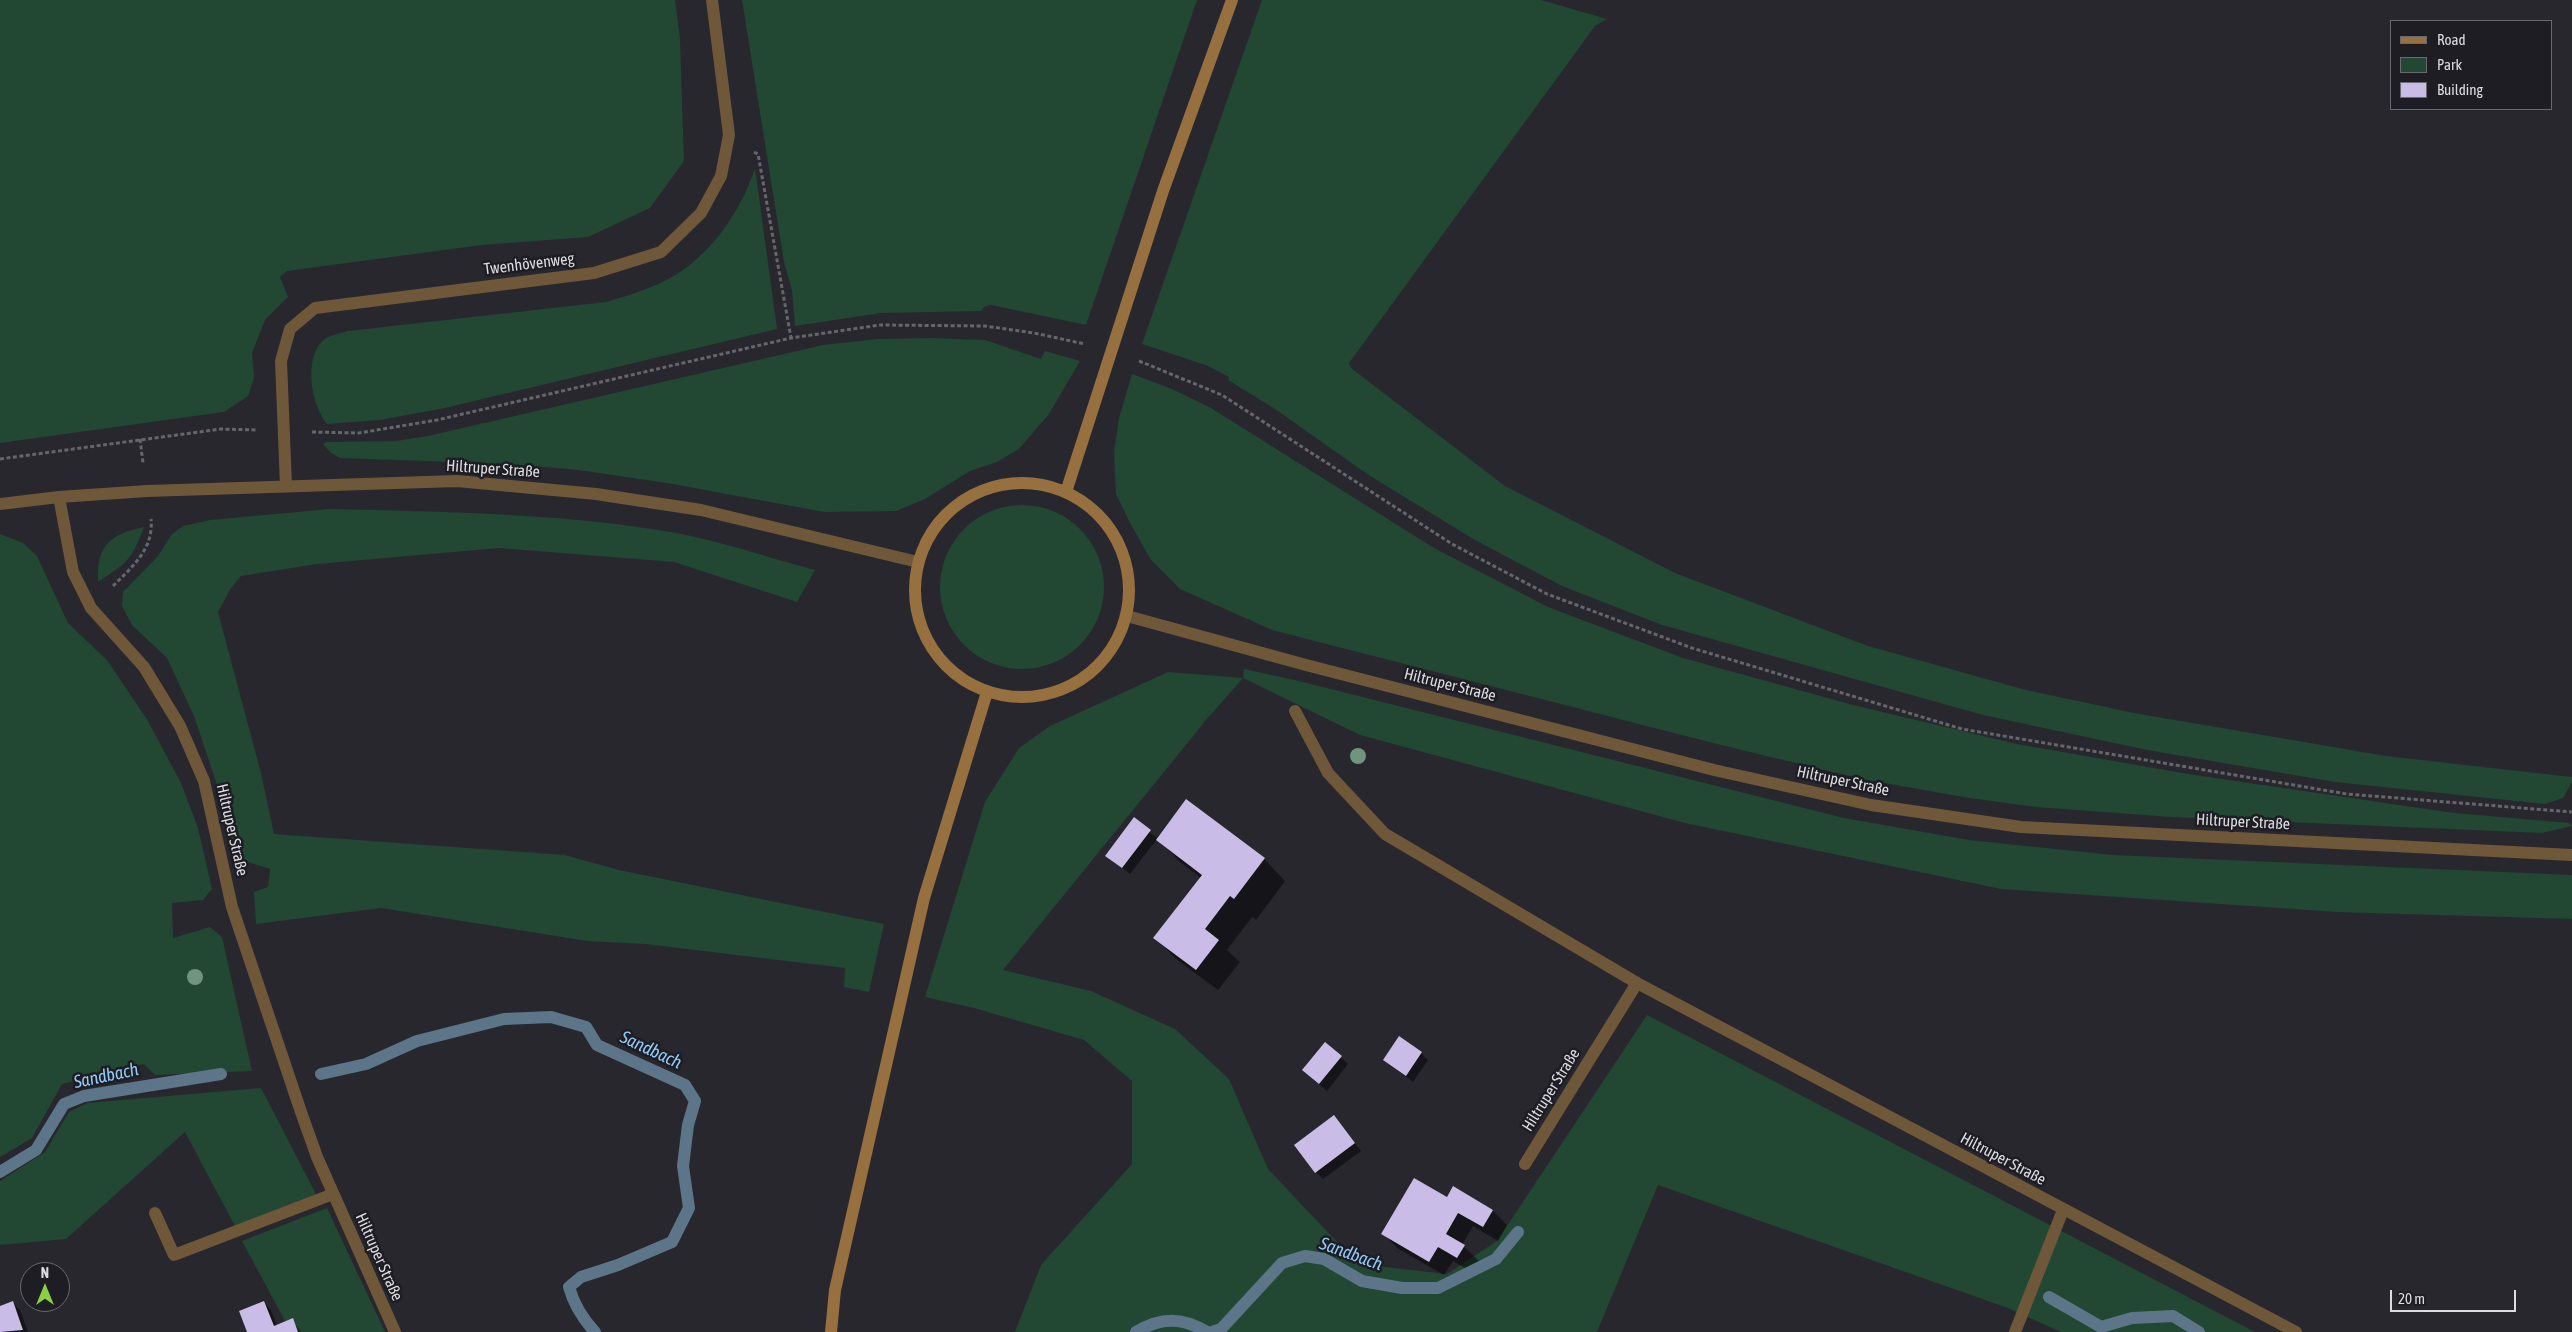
<!DOCTYPE html>
<meta charset="utf-8">
<style>
body{margin:0}
#map{position:relative;width:2572px;height:1332px;overflow:hidden;background:#28272e;font-family:"Asap Condensed",sans-serif}
canvas{display:block}
.legend{position:absolute;left:2390px;top:20px;width:162px;height:90px;box-sizing:border-box;background:#1e1d24;border:1px solid #6a696f;margin:0;padding:6px 9px;list-style:none;font-size:15px;color:#dcdce0}
.legend li{display:flex;align-items:center;gap:10px;height:25px}
.legend b{width:25px;border:1px solid #6a696f}
.north{position:absolute;left:20px;top:1262px;width:50px;height:50px;box-sizing:border-box;background:#1e1d24;border:1px solid #6a696f;border-radius:50%;rotate:0deg;font-size:14px;font-weight:700;line-height:20px;text-align:center;color:#dcdce0}
.north::after{content:'';display:block;margin:auto;width:18px;height:22px;background:#8ace47;clip-path:polygon(50% 0,100% 100%,50% 72%,0 100%)}
.scale{position:absolute;left:2390px;top:1290px;width:126px;height:22px;box-sizing:border-box;border:2px solid #dcdce0;border-top:0;padding-left:6px;font-size:15px;line-height:18px;white-space:nowrap;color:#dcdce0;-webkit-text-stroke:4px #1e1d24;paint-order:stroke}
</style>
<div id="map">
<canvas width="2572" height="1332"></canvas>
<ul class="legend">
<li><b style="height:6px;background:#977040"></b>Road</li>
<li><b style="height:14px;background:#224732"></b>Park</li>
<li><b style="height:14px;background:#c9bce6"></b>Building</li>
</ul>
<div class="north">N</div>
<div class="scale">20 m</div>
</div>
<script>
const context = document.querySelector('canvas').getContext('2d');
context.lineJoin = 'round';
function fillPath(path, color) { context.fillStyle = color; context.fill(path, 'evenodd'); }
function stroke(path, color, width, dash) { context.strokeStyle = color; context.lineWidth = width; context.lineCap = dash ? 'butt' : 'round'; context.setLineDash(dash || []); context.stroke(path); }
function label(font, color, halo, rows, align = 'center') {
  context.font = font + ' "Asap Condensed",sans-serif'; context.lineWidth = 5; context.setLineDash([]); context.textBaseline = 'middle'; context.strokeStyle = halo; context.fillStyle = color; for (const [text, x, y, turn = 0] of rows) {
    context.save(); context.translate(x, y); context.rotate((+turn || 0) * Math.PI / 180); context.textAlign = isNaN(turn) ? turn : align; if (halo) context.strokeText(text, 0, 0); context.fillText(text, 0, 0); context.restore();
  }
}
const green = new Path2D(`
 M0,0H675L680,39L684,161L650,208L588,237L482,245L287,271L280,277L288,297L265,320L252,353L254,378L248,396L224,412L0,443Z
 M742,0H1197L1086,325L991,305L985,306L981,311L881,313L795,326L792,290L784,262Z
 M1262,0H1541L1607,19L1595,26L1349,363L1351,368L1505,486L1675,573L1868,646L2026,690L2134,713L2386,756L2572,777V782L2563,798L2545,804L2335,782L2147,750L1983,715L1662,625L1562,586L1475,540L1370,476L1272,407L1228,380L1229,377L1208,366L1142,344Z
 M755,168L777,329L445,408L380,420L327,424C311,406 302,355 326,338C331,335 341,333 348,331L606,302C631,295 655,287 677,274C714,251 742,208 755,168Z
 M932,338L985,340L1041,359L1045,351L1080,361L1049,414L1019,449L997,462L970,471L925,499L896,511L824,512L667,483L578,470L510,464L340,458L331,453L323,444L326,442L396,441L428,436L823,345L878,339Z
 M1132,374L1172,389L1211,408L1434,548L1548,607L1683,658L1853,705L2017,744L2188,774L2454,813L2570,823L2572,826L2542,833L2171,817L2036,807L1969,798L1862,779L1713,743L1272,630L1180,589L1151,560L1130,523L1116,494L1114,452L1119,418Z
 M940 587a82 82 0 1 1 164 0a82 82 0 1 1-164 0Z
 M330,509C444,512 559,513 671,532C718,540 769,558 815,570L797,602L674,562L499,548L317,564L241,576L231,588L218,612L261,773L274,834L565,855L619,870L884,924L869,992L844,987L845,968L645,944L587,941L381,908L256,924L254,892L268,887L270,869L235,858L220,794L194,716L167,658L132,625L122,606L123,592L158,556L172,534L183,526L210,520Z
 M144,527C132,560 127,563 98,582C96,546 110,534 144,527Z
 M0,534L23,543L37,556L68,623L107,660L148,721L181,783L198,828L212,889L203,900L172,903L173,938L210,927L222,937L252,1071L155,1075L144,1064L62,1084L32,1138L0,1157Z
 M1244,669L1299,681L1844,818L1969,840L2113,855L2572,875V919L2337,912L2001,889L1685,823L1360,735L1243,678L1207,719L1003,970L1091,991L1175,1029L1229,1079L1268,1169L1358,1264L1447,1274L1497,1241L1647,1015L2255,1332H2061L2008,1308L1658,1185L1597,1332H1015L1041,1265L1132,1164V1081L1084,1040L974,1008L925,997L985,802L1019,748L1050,726L1168,672L1243,678Z
 M261,1088L316,1194L235,1226L185,1132L66,1239L0,1245V1181L45,1152L69,1112L87,1103Z
 M327,1208L385,1332H291L242,1241Z`);
const shadow = new Path2D(`
 M1187,801L1264,859L1285,881L1256,920L1252,917L1227,950L1240,962L1218,990L1176,959L1155,937L1201,878L1179,861L1157,839L1130,874L1107,856L1134,819L1158,839Z
 M1325,1044L1348,1064L1327,1091L1310,1077Z
 M1421,1053L1428,1060L1413,1082L1384,1060Z
 M1334,1116L1361,1151L1323,1179L1316,1172Z
 M1447,1199L1493,1211L1507,1225L1498,1241L1473,1226L1462,1245L1479,1261L1472,1272L1453,1261L1444,1275L1397,1248L1383,1233Z
 M13,1303L20,1310L28,1332H0V1307Z
 M264,1303L271,1310L277,1326L292,1320L301,1332H249Z`);
const stream = new Path2D(`
 M321,1074L366,1064L417,1041L504,1019L551,1017L586,1027L597,1045L685,1085L695,1101L688,1125L683,1166L689,1208L672,1242L618,1265L581,1277L569,1287C574,1305 582,1318 595,1332
 M0,1172L36,1150L64,1104L84,1096L221,1074
 M2049,1297L2101,1327L2132,1318L2173,1316L2199,1332
 M1136,1332C1161,1317 1182,1317 1207,1332
 M1212,1332L1221,1329L1282,1263L1305,1256L1324,1259L1362,1281L1402,1288H1438L1496,1259L1518,1232`);
const building = new Path2D(`
 M1186,799L1265,858L1234,899L1230,896L1205,929L1219,940L1196,970L1153,938L1202,875L1156,840Z
 M1134,817L1151,830L1122,868L1105,856Z
 M1399,1036L1422,1052L1406,1076L1383,1060Z
 M1325,1042L1342,1056L1319,1084L1302,1070Z
 M1334,1115L1355,1143L1315,1173L1294,1145Z
 M1414,1178L1447,1197L1453,1186L1493,1210L1483,1227L1458,1213L1446,1234L1465,1245L1457,1258L1438,1247L1429,1262L1381,1234Z
 M13,1301L23,1330L0,1332V1306Z
 M264,1301L274,1326L293,1318L298,1332H247L239,1311Z`);
const path = new Path2D(`
 M754,152L758,154L791,338
 M1139,361L1222,395L1452,544L1547,594L1692,648L1962,729L2347,794L2572,812
 M312,432L359,433L437,420L791,338L880,325L985,326L1034,333L1085,344
 M140,439L143,463
 M0,459L221,429L256,430
 M113,586C132,567 154,549 151,519`);
const service = new Path2D(`
 M1525,1164L1637,983
 M155,1213L174,1255L333,1194
 M2015,1332L2063,1210`);
const minor = new Path2D(`
 M286,486L281,361L290,329L315,308L594,273L661,252L701,213L721,176L729,135L712,0
 M59,497L73,572L91,608L144,667L180,726L204,781L232,907L301,1112L317,1157L395,1332
 M1295,711L1328,773L1385,834L1637,983L2296,1332`);
const tertiary = new Path2D(`
 M0,504L59,497L147,491L457,481L596,494L701,510L918,562
 M1127,616L1306,665L1714,770L1871,805L2021,827L2572,855`);
const secondary = new Path2D(`
 M915 590a107 107 0 1 1 214 0a107 107 0 1 1-214 0Z
 M1066,492L1163,191L1232,0
 M831,1332L835,1290L924,898L987,692`);
const trees = [
 [1358,756],
 [195,977]
];
const streetNames = [
 ["Twenhövenweg",529,264,-7],
 ["Hiltruper Straße",493,469,4],
 ["Hiltruper Straße",1450,685,14],
 ["Hiltruper Straße",1843,781,12],
 ["Hiltruper Straße",2243,822,3],
 ["Hiltruper Straße",232,830,77],
 ["Hiltruper Straße",1551,1090,-58],
 ["Hiltruper Straße",2003,1159,28],
 ["Hiltruper Straße",379,1257,66]
];
const waterNames = [
 ["Sandbach",651,1050,25],
 ["Sandbach",106,1076,-12],
 ["Sandbach",1351,1254,20]
];
fillPath(green, '#224732');
fillPath(shadow, '#0007');
stroke(stream, '#5d7588', 12);
fillPath(building, '#c9bce6');
stroke(path, '#66656b', 3, [4, 2.5]);
stroke(service, '#6f573a', 12);
stroke(minor, '#6f573a', 12);
stroke(tertiary, '#6f573a', 12);
stroke(secondary, '#977040', 12);
context.fillStyle = '#709480';
for (const [x, y] of trees) { context.beginPath(); context.arc(x, y, 8, 0, 2 * Math.PI); context.fill(); }
label('16px', '#dcdce0', '#1e1d24', streetNames);
label('italic 18px', '#90cbf9', '#1e1d24', waterNames);
</script>
